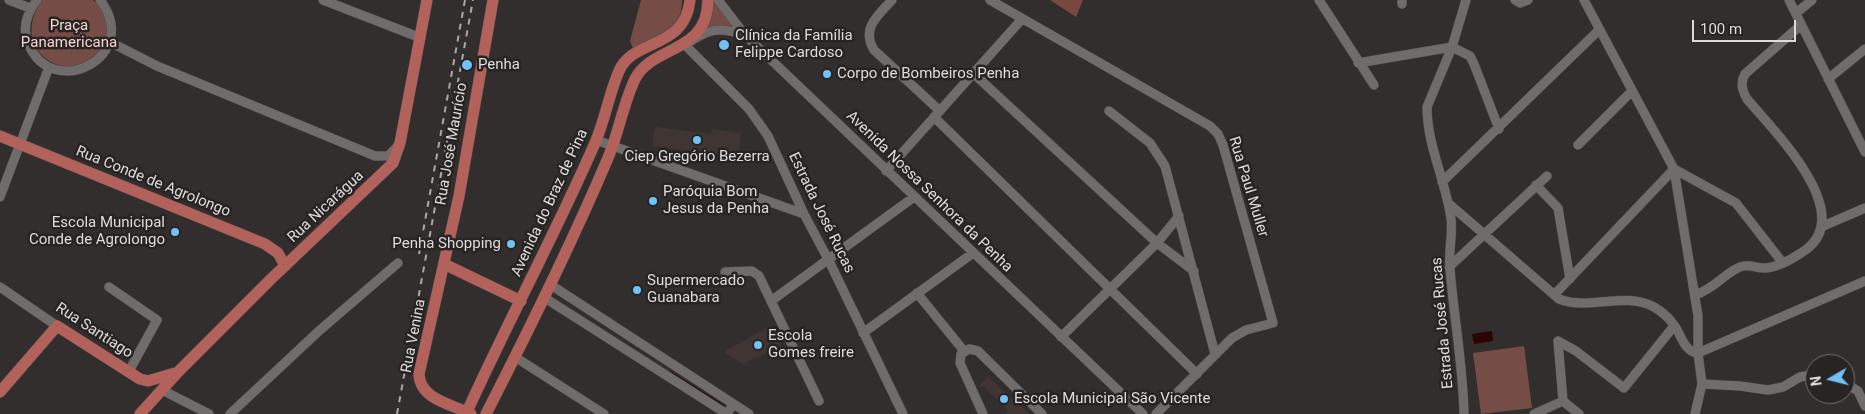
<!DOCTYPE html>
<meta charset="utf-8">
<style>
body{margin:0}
#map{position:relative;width:1865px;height:414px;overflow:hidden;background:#322e2e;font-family:Roboto,sans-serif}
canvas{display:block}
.north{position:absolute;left:1805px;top:354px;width:50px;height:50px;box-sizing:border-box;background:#282424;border:1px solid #716e6d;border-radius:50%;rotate:262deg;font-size:14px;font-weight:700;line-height:20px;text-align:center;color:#dedcdb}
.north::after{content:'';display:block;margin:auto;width:18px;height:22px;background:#71c1f4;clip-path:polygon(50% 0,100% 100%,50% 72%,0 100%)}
.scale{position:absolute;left:1692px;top:20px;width:104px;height:22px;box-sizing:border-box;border:2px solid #dedcdb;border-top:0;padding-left:6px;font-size:15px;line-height:18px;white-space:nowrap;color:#dedcdb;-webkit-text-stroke:4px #282424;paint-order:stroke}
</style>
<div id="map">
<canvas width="1865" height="414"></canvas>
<div class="north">N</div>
<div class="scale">100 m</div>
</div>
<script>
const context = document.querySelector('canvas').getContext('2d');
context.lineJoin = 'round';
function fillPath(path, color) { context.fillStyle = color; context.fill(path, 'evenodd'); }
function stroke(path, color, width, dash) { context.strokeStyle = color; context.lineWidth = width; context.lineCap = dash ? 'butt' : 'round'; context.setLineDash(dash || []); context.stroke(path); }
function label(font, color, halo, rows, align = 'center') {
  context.font = font + ' Roboto,sans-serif'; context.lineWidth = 5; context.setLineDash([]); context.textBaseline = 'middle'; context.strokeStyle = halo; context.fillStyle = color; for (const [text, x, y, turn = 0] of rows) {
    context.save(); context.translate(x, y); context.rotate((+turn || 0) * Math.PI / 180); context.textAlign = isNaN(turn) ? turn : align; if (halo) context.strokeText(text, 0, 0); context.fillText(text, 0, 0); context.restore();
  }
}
const built = new Path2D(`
 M655,127L711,134L712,129L741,133L738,157L652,146Z
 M771,325L782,346L743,364L724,352Z
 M988,377L1030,414H1005L1008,410L984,387H978Z`);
const green = new Path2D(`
 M42,0H93C103,7 109,21 107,33C97,97 0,62 42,0Z
 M641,0H682C683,30 657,39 634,51L630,41Z
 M702,0H712L739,31L695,28L700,16Z
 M1524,346L1532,408L1481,414L1473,353Z`);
const forest = new Path2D(`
 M1050,0H1083L1076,17Z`);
const water = new Path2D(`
 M1492,331L1493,341L1474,344L1472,334Z`);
const stream = new Path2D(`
 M670,372L727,408`);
const minor = new Path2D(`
 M9,0L30,8
 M37,0C27,13 22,28 28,43C52,103 143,56 100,0
 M323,0L421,38
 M718,0L745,35
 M892,0C877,16 861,29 874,50L940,111
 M990,0L1210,126L1218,134L1223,145L1273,323L1246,330L1232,338L1156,414
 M1319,0L1374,85
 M1515,0L1520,3L1528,0
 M1584,0L1674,169L1698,316V353L1702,384L1695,414
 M1789,0L1865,152
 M1402,4V0
 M1796,13L1812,0
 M110,42L157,66L375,156H388L397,147
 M1358,63L1452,47L1470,56L1474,64L1499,129
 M974,74L1157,243L1194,271
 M1828,79L1865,49
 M1109,111L1150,143L1165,166L1215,354
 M934,117L1197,374
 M596,140L804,214
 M1578,145L1632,91
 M1674,169L1736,203L1782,262
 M886,171L1022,19
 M1442,182L1599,30
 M1536,185L1558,208L1570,279
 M0,197L49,67
 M1448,203L1559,299C1589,311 1624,291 1654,307C1661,311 1669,318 1674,325C1681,334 1684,352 1698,353
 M1821,227L1865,208
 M1449,267L1547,176
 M725,272L752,271L759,276L819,401
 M551,285L749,414
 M0,287L57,326
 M109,287L157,320L129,371
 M917,293L964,351
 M1554,295L1674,169
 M1695,295C1716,288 1723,274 1740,267C1749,263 1757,269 1766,268C1777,267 1792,259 1801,253C1862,217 1773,130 1747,99C1742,90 1740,83 1745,74L1801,25
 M545,298L727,414L733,404
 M771,301L914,197
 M863,333L973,253
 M1061,337L1157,243L1179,216
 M1558,341L1576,351L1624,388L1674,326
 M1558,341L1563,401
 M1698,353L1865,281
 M515,357L604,414
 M1845,383L1858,391L1865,406
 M1702,384L1740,386L1768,390L1783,387L1800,377L1815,374
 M162,390L209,414
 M230,414L320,330L398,263
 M903,414L829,261L804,214L768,136L749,109L685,45C708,29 717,26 745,35L1143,414
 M983,414L960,363L961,354L969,349L978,351L1042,414
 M1464,414C1463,365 1454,318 1450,269C1448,252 1453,236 1451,219C1446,181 1427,146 1427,107L1452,47L1466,0
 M1534,414L1563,401L1579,414`);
const major = new Path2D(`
 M0,136L265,244L278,253L285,266
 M444,264L521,301
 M0,392L57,326L140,379L148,381L175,373
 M140,414L178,372L271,279L393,163L400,143L427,0
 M466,414C507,323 555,235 595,143C605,120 609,94 619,71C633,38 685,50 690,0
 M471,414C452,404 420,400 419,374L459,196L493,0
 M486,414C529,330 571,245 608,158C619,132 623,104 635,79C652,45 708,54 708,0`);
const rail = new Path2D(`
 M419,254L465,0
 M397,414L473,0`);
const markers = [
 [724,45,6,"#71c1f4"],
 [467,65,6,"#71c1f4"],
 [827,74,5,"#71c1f4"],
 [697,140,5,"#71c1f4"],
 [653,201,5,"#71c1f4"],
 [175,232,5,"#71c1f4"],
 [511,244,5,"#71c1f4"],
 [637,290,5,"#71c1f4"],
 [758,345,5,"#71c1f4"],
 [1004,399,5,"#71c1f4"]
];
const parkNames = [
 ["Praça",69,26],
 ["Panamericana",69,43]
];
const poiNames = [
 ["Clínica da Família",735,36],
 ["Felippe Cardoso",735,53],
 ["Penha",478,65],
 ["Corpo de Bombeiros Penha",837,74],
 ["Ciep Gregório Bezerra",697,157,"center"],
 ["Paróquia Bom",663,192],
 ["Jesus da Penha",663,209],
 ["Escola Municipal",165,223,"right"],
 ["Conde de Agrolongo",165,240,"right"],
 ["Penha Shopping",501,244,"right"],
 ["Supermercado",647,281],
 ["Guanabara",647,298],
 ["Escola",768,336],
 ["Gomes freire",768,353],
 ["Escola Municipal São Vicente",1014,399]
];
const streetNames = [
 ["Rua José Maurício",452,144,-80],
 ["Rua Conde de Agrolongo",153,182,22],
 ["Rua Paul Muller",1248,187,73],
 ["Avenida Nossa Senhora da Penha",929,192,44],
 ["Avenida do Braz de Pina",550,203,-65],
 ["Rua Nicarágua",326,207,-43],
 ["Estrada José Rucas",821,213,64],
 ["Estrada José Rucas",1443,323,-95],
 ["Rua Santiago",94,331,33],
 ["Rua Venina",414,336,-79]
];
fillPath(built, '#403533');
fillPath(green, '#754c46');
fillPath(forest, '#784841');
fillPath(water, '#2c0403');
stroke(stream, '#2c0403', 2);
stroke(minor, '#4d4949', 10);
stroke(major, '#4d4949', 12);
stroke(minor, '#716c6c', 9);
stroke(major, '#b2625b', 11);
stroke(rail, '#aba8a7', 2, [6, 6]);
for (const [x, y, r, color] of markers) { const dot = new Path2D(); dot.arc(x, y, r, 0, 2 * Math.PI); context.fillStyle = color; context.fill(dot); stroke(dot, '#282424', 2); }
label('15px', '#f6d4cf', '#282424', parkNames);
label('15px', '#dedcdb', '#282424', poiNames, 'left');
label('15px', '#dedcdb', '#282424', streetNames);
</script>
